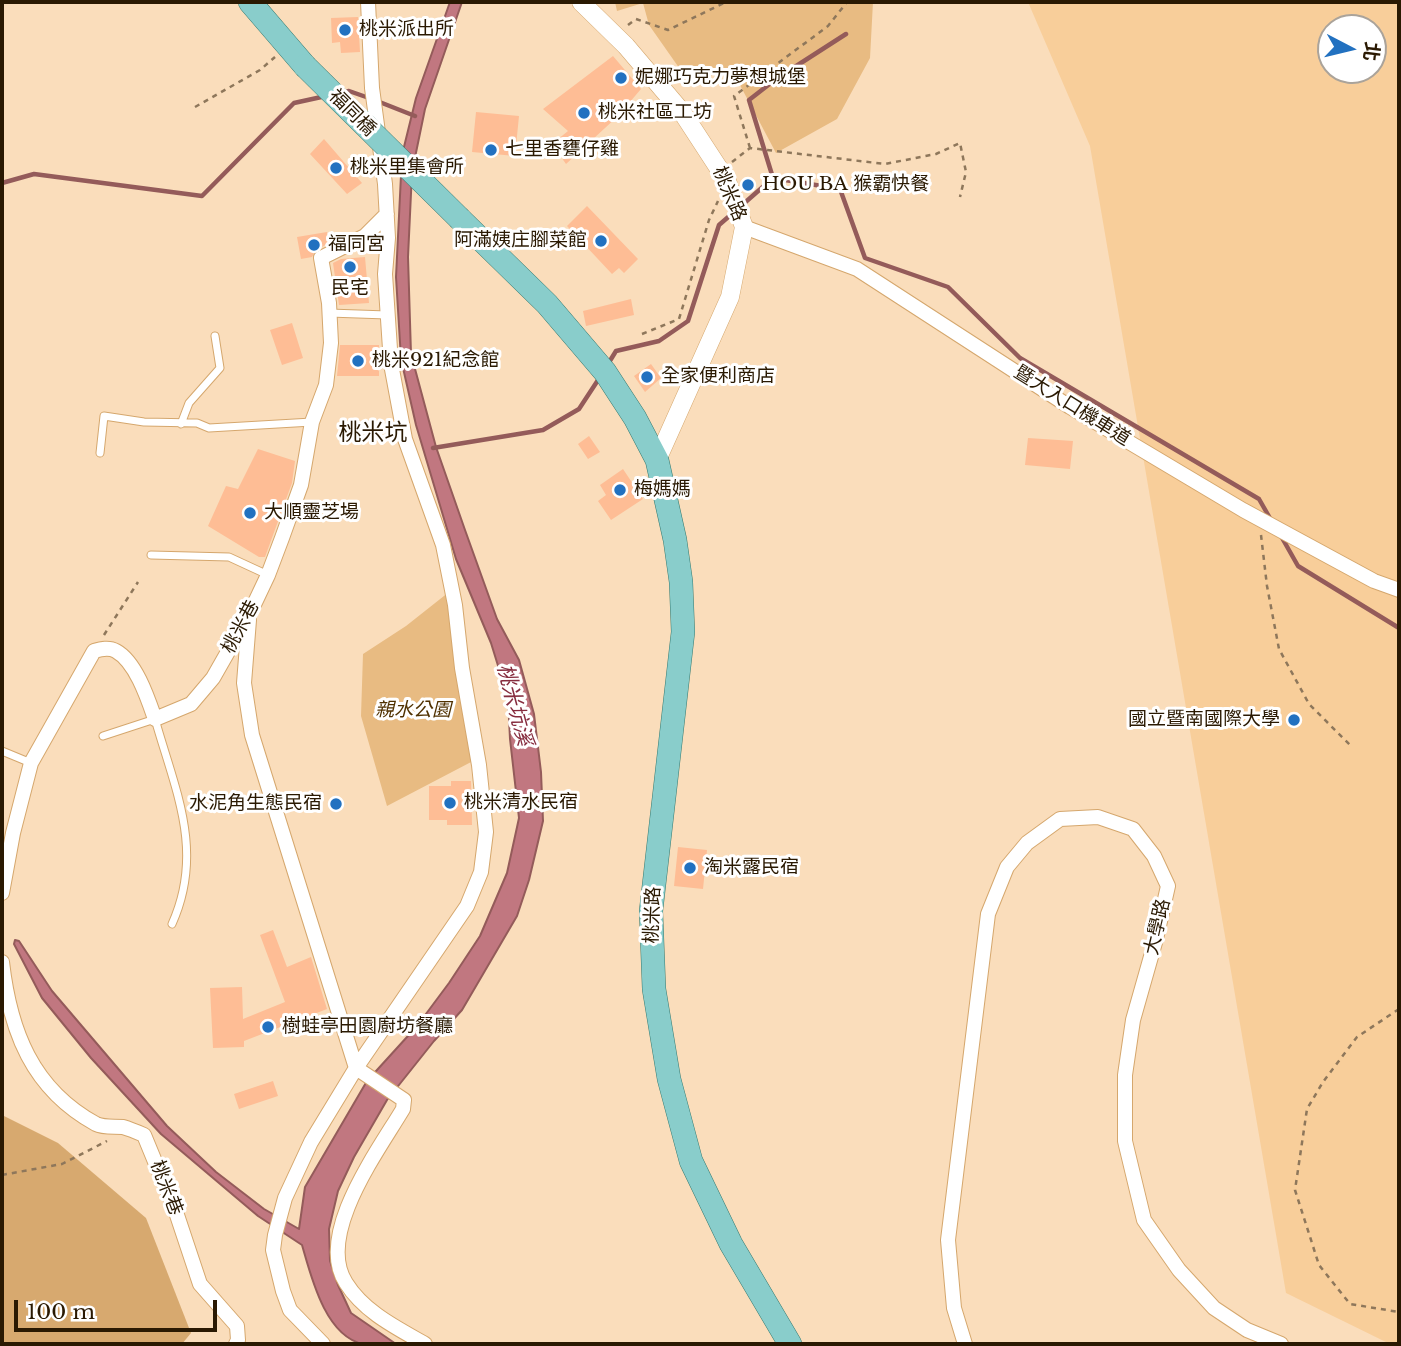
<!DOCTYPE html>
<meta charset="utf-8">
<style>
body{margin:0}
#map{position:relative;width:1401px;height:1346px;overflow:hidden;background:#faddbb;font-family:"Libre Baskerville","Noto Sans TC",serif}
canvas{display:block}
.frame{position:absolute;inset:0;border:4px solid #2a1902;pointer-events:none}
.north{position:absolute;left:1317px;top:14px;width:70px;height:70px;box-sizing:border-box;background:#fff;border:2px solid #aaa39a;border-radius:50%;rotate:97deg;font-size:19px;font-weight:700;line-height:28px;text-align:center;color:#2a1902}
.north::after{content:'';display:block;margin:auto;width:24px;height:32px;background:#2271c0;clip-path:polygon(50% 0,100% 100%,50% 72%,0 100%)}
.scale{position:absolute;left:14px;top:1300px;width:203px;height:32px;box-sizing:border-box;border:4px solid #2a1902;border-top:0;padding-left:9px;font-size:21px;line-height:24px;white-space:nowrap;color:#2a1902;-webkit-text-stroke:5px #fff;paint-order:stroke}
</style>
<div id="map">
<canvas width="1401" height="1346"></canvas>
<div class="frame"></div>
<div class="north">北</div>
<div class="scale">100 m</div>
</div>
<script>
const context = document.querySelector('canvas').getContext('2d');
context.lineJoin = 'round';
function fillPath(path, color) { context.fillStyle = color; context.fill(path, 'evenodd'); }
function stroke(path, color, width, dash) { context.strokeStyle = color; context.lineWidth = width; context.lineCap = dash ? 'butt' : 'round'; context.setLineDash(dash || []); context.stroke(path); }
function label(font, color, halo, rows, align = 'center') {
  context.font = font + ' "Libre Baskerville","Noto Sans TC",serif'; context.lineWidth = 6; context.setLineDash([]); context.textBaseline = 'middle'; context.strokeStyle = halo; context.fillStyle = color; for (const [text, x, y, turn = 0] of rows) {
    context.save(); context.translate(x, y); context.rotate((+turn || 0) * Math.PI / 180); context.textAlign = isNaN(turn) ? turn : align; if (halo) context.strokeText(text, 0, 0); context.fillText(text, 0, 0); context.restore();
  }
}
const built = new Path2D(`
 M1028,2H1399V1344H1390L1286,1293L1090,146ZM1331,28H1373V70H1331Z`);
const green = new Path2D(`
 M615,2H873L870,58L837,119L776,153L732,70L689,82L649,25L643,3L617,11Z
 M449,592L473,761L387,806L361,716L363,654L406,626Z`);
const forest = new Path2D(`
 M2,1115L58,1143L146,1218L191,1333L182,1344H2Z`);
const water = new Path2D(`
 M450,2H462L425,109L412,172L408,257L411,354L436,447L465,530L497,619L519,660L534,714L541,772L543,821L529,880L517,916L462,1010L434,1041L387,1100L354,1157L338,1191L329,1229L330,1261L338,1285L351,1313L396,1344C386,1344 373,1346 363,1344C325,1336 311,1276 302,1245L258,1216L161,1134L91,1058L42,998L14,944L15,940L19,941L52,991L167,1126L216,1172L264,1209L299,1229L305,1187L367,1081L417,1026L449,983L480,936L507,873L519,818L510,739L508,698L491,643L456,559L416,425L401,359L396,277L402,155L416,98Z`);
const stream = new Path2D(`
 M341,93L349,91L369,98
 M377,101L415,116
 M773,178L749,100L776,79L846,34
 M2,183L34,174L202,196L294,103L326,96
 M741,206L773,178L840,189L865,258L948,287L1020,358L1259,499L1271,520
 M608,364L616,351L659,341L688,321L719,225L734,212
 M433,448L543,430L579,409L600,377
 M1281,536L1298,566L1399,628`);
const building = new Path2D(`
 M358,17L360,52L341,53L340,42L332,43L331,18Z
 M613,56L641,89L618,116L566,164L552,144L568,131L543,109Z
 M476,112L519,116L515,156L472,152Z
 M324,139L362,183L347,194L310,154Z
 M587,206L638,259L624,273L619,268L612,274L567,226Z
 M327,232L329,243L316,250L312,257L301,259L297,237Z
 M365,257L369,303L339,305L333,263L341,259Z
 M631,299L634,315L586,326L583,311Z
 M292,323L303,358L282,365L270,330Z
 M340,345H379V376H337Z
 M651,364L661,378L645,392L634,376Z
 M589,436L600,452L588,459L578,444Z
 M1028,438L1073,441L1070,469L1025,465Z
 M258,449L295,461L292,483L265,557H259L208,526L226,486L238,489Z
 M623,469L643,499L611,520L598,501L606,495L600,485Z
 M451,781H471L472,825H447V820H429V786H451Z
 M678,847L707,850L703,889L674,886Z
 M273,930L287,967L311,957L327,1009L244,1041V1047L213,1048L210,988L242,987L243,1019L285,1002L260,935Z
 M273,1081L278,1096L239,1109L234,1094Z`);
const path = new Path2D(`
 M628,25L636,19L668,30L726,2
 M195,107L260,70L275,57
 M750,148L734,96L828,26L847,2
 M732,162L750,148L885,164L936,154L960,143L966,172L960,197
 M642,334L679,319L709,220L718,201
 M1261,535L1267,586L1279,649L1309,704L1351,746
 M104,635L138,582
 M1399,1009L1357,1037L1323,1082L1307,1109L1295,1190L1319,1265L1350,1304L1399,1312
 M2,1175L62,1164L107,1141`);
const service = new Path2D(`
 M329,313L387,315
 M181,424L189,403L220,368L215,336
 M100,453L104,416L144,422L197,423L209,428L312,422
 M151,555L229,557L268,575
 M103,736L155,719C175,790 205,851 172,924
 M2,751L31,763`);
const minor = new Path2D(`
 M744,227L857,269L1070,407L1243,510L1374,581L1399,590
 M249,620L244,683L252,735L356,1068L404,1100L403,1109C378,1151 315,1235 346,1283C364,1312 397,1328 425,1344
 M2,893L13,833L31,763L94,651C101,649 109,647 116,651C136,662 148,699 155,719L191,704L213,678L250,613L268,575L282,538L301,485L312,422L326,385L331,343L329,303L321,258L365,236L387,214
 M2,962C10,1031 32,1089 96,1124C104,1128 115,1126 123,1127C130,1129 137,1132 144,1135L177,1215L200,1284L237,1326L238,1340L236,1344
 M323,1344L290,1310L283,1291L273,1250L275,1235L285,1198L311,1142L356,1068L467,906L481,872L486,832L479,765L462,668L455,605L443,545L405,439L391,364L385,274L388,238L385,184L372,88L368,2
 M965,1344L954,1308L948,1240L988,914L1007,867L1027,843L1060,819L1098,817L1133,829L1154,856L1168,886L1156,939L1133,1020L1125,1075V1141L1144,1220L1179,1270L1214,1308L1247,1330L1281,1344`);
const tertiary = new Path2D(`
 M581,2L626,46L682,112L727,181L744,227L730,297L657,460`);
const primary = new Path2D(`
 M250,2L305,66
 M460,219L547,304L605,372L635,418L657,460L675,540L681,582L683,632L651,911L654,989L669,1079L691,1161L731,1244L790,1344`);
const primaryBridge = new Path2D(`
 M305,66L460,219`);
const markers = [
 [345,30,7,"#2271c0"],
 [621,78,7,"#2271c0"],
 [584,113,7,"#2271c0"],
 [491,150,7,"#2271c0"],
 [336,168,7,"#2271c0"],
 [748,185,7,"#2271c0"],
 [601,241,7,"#2271c0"],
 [314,245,7,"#2271c0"],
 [350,267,7,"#2271c0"],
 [358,361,7,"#2271c0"],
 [647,377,7,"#2271c0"],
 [620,490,7,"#2271c0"],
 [250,513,7,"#2271c0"],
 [1294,720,7,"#2271c0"],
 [450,803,7,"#2271c0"],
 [336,804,7,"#2271c0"],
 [690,868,7,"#2271c0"],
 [268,1027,7,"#2271c0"]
];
const poiNames = [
 ["桃米派出所",359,30],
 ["妮娜巧克力夢想城堡",635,78],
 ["桃米社區工坊",598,113],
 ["七里香甕仔雞",505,150],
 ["桃米里集會所",350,168],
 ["HOU BA 猴霸快餐",762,185],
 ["阿滿姨庄腳菜館",587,241,"right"],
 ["福同宮",328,245],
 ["民宅",350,289,"center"],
 ["桃米921紀念館",372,361],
 ["全家便利商店",661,377],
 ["梅媽媽",634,490],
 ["大順靈芝場",264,513],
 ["國立暨南國際大學",1280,720,"right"],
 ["桃米清水民宿",464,803],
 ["水泥角生態民宿",322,804,"right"],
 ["淘米露民宿",704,868],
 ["樹蛙亭田園廚坊餐廳",282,1027]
];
const streetNames = [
 ["福同橋",352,113,45],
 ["桃米路",729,194,67],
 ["暨大入口機車道",1072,406,32],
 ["桃米巷",241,627,-62],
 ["桃米路",653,915,-88],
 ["大學路",1158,927,-77],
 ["桃米巷",166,1188,69]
];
const parkNames = [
 ["親水公園",413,711]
];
const waterNames = [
 ["桃米坑溪",514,705,75]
];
const quarterNames = [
 ["桃米坑",373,434]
];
fillPath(built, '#f8ce9a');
fillPath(green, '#e8bb82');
fillPath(forest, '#d7a96f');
fillPath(water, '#c17780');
stroke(water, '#945b5a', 2);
stroke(stream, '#945b5a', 4.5);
fillPath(building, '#febd95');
stroke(service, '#d5a76d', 9);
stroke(minor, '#d5a76d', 16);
stroke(tertiary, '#d5a76d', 19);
stroke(primary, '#35796f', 24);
stroke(path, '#8e775b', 2.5, [5, 5]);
stroke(service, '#fff', 7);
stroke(minor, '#fff', 14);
stroke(tertiary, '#fff', 18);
stroke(primary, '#89cdcb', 23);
stroke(primaryBridge, '#35796f', 24, []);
stroke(primaryBridge, '#89cdcb', 23);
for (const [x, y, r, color] of markers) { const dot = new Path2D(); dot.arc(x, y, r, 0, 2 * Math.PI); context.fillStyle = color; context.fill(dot); stroke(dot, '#fff', 2.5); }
label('19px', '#2a1902', '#fff', poiNames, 'left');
label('19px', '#2a1902', '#fff', streetNames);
label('italic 19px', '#503100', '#fff', parkNames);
label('italic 21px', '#862c3e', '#fff', waterNames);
label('23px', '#2a1902', '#fff', quarterNames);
</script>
